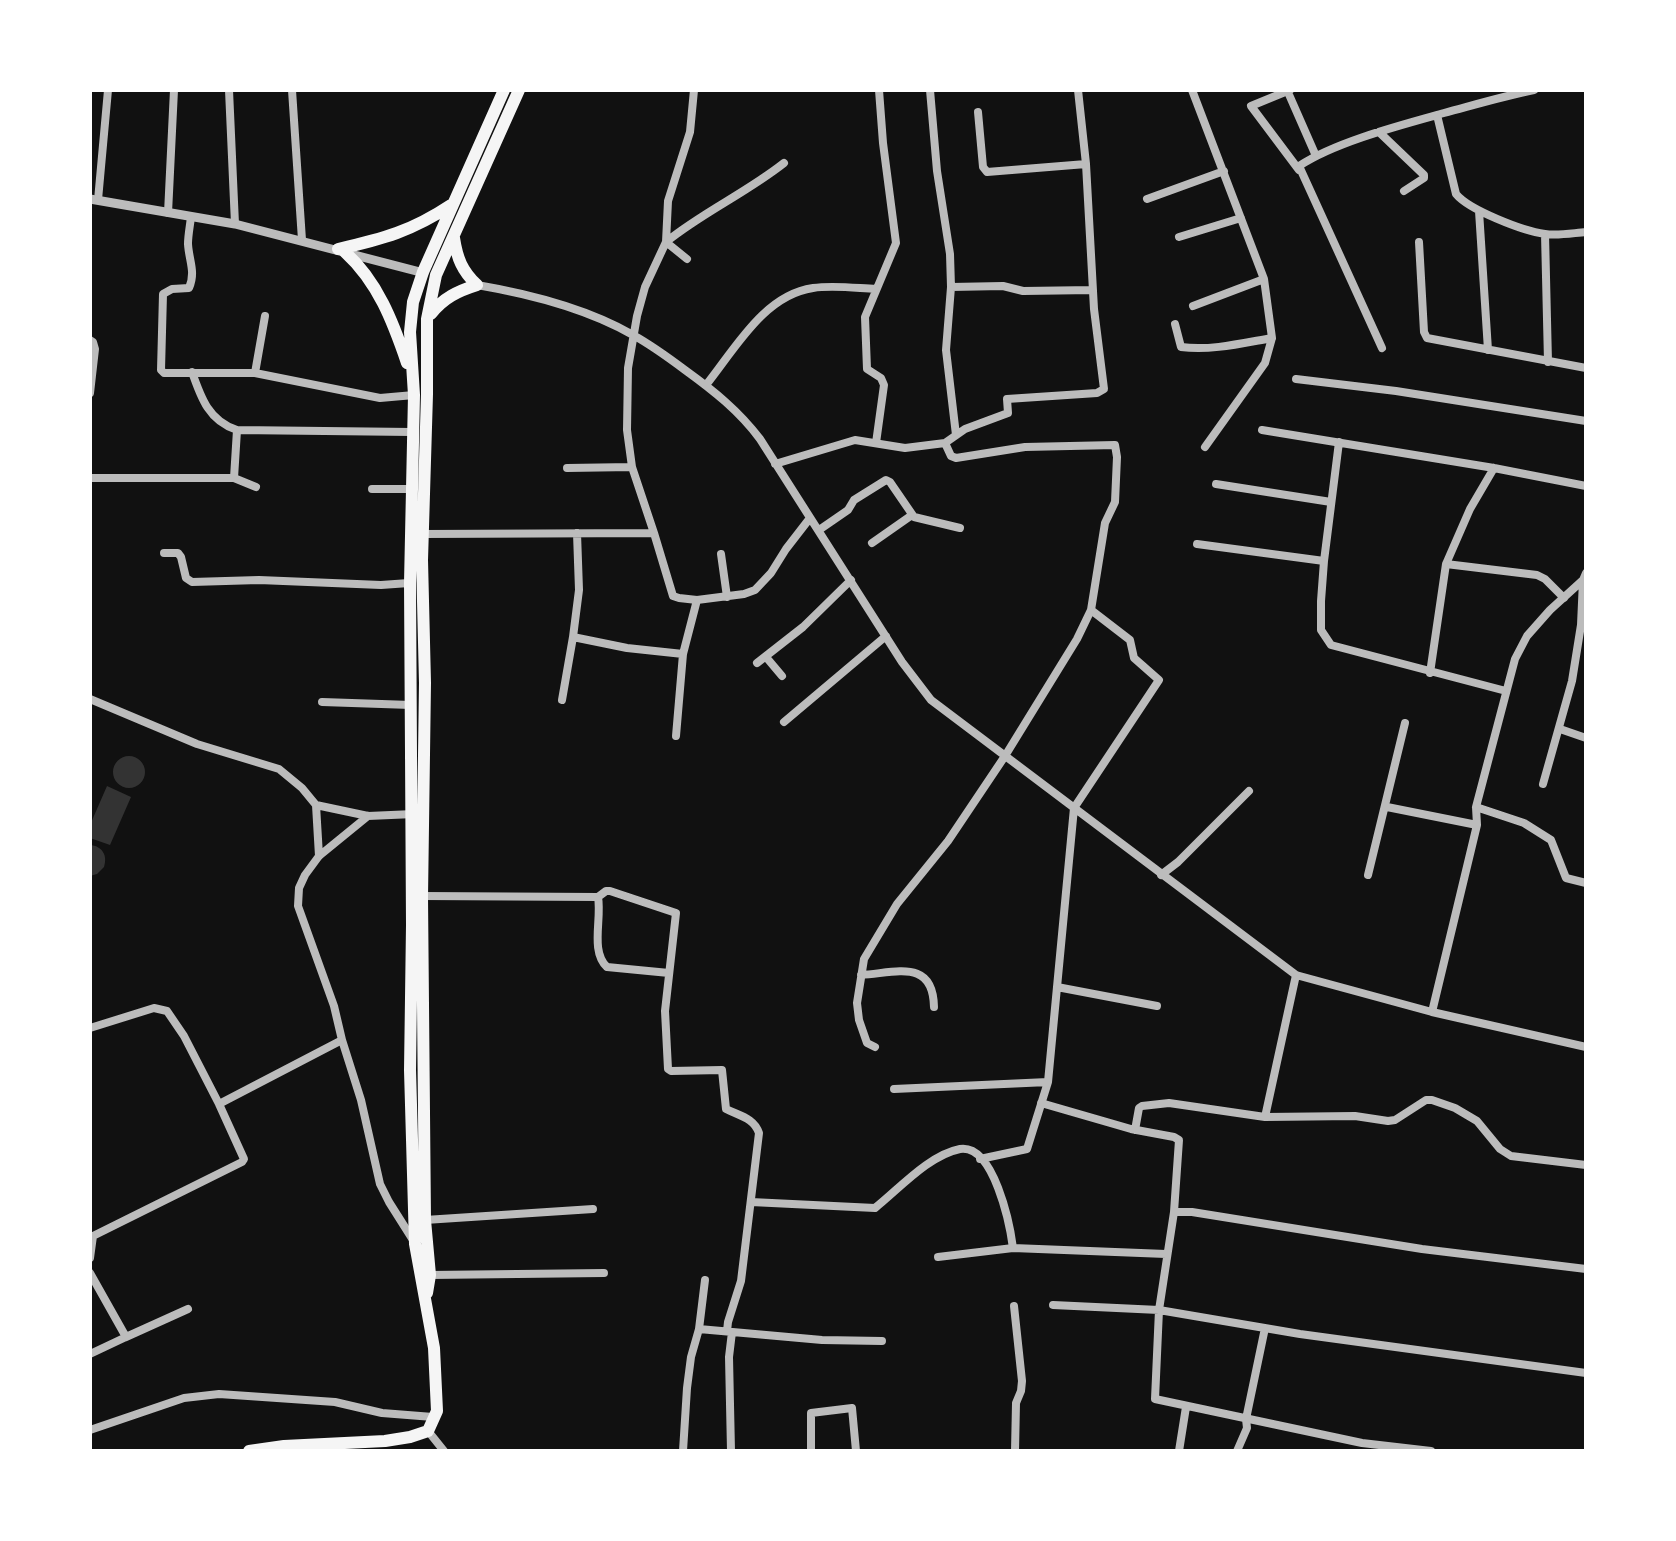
<!DOCTYPE html>
<style>
body{margin:0}
#map{position:relative;width:1676px;height:1541px;overflow:hidden;background:#111;font-family:Poppins,sans-serif}
canvas{display:block}
.frame{position:absolute;inset:0;border:92px solid #fff;pointer-events:none}
</style>
<div id="map">
<canvas width="1676" height="1541"></canvas>
<div class="frame"></div>
</div>
<script>
const context = document.querySelector('canvas').getContext('2d');
context.lineJoin = 'round';
function fillPath(path, color) { context.fillStyle = color; context.fill(path, 'evenodd'); }
function stroke(path, color, width, dash) { context.strokeStyle = color; context.lineWidth = width; context.lineCap = dash ? 'butt' : 'round'; context.setLineDash(dash || []); context.stroke(path); }
const water = new Path2D(`
 M113 772a16 16 0 1 1 32 0a16 16 0 1 1-32 0Z
 M107,786L131,797L110,845L90,838V825Z
 M90,845C102,846 108,855 104,867L97,874L90,876Z`);
const minor = new Path2D(`
 M229,90L235,224
 M292,90L302,240
 M930,90L937,171L950,254L951,287L946,350L956,435
 M1192,90L1264,279L1272,338L1265,363L1205,447
 M1287,90L1316,156
 M1290,90L1251,106L1299,170
 M978,112L983,167L987,172L1086,164
 M1437,115L1456,194C1469,210 1523,231 1545,234C1558,236 1573,233 1586,232
 M1379,132L1424,175V178L1404,191
 M1147,199L1224,171
 M98,200L108,90
 M1479,211L1488,350
 M168,213L174,90
 M191,217C190,226 188,235 188,244C189,261 196,272 189,288L172,289L163,294L161,370L164,373H255
 M1545,234L1548,362
 M1179,237L1241,218
 M1419,242L1424,332L1427,338L1586,368
 M687,259L666,242C703,212 746,193 784,163
 M477,285C530,294 586,308 633,335C651,345 669,358 685,370C714,391 739,411 760,439L902,662L931,700L1296,975L1432,1012L1586,1047
 M951,287L1003,286L1023,291L1093,290
 M1193,306L1264,279
 M265,316L255,373L380,398L414,395
 M1175,324L1181,347C1211,351 1243,343 1272,338
 M90,340L93,342L95,349L90,393
 M1382,348L1299,166C1335,142 1401,125 1444,113C1474,105 1504,96 1534,90
 M192,372C201,398 209,421 237,430
 M1296,379L1396,391L1586,421
 M706,385C735,349 764,295 813,288C833,285 855,288 876,289
 M1262,430L1494,468L1586,486
 M1339,442L1324,561L1321,601V630L1331,645L1506,691
 M876,443L884,385L881,378L867,369L865,317L896,243L883,143L879,90
 M775,464L855,440L905,448L945,443L965,429L1008,413L1007,399L1097,393L1104,389L1094,309L1086,164L1078,90
 M567,468L632,467
 M90,478H234L237,430L412,432
 M234,478L256,487
 M1216,484L1331,502
 M372,489H412
 M819,530L848,510L854,500L886,480L890,482L914,517L960,528
 M577,533L579,590L573,637L627,648L683,654L697,600
 M654,533L632,467L627,430L628,368L637,316L645,287L666,242L668,201L690,132L694,90
 M423,534L654,533L673,596L679,598L697,600L744,594L755,590L771,573L786,549L810,518
 M872,543L912,515
 M1197,544L1324,561
 M164,553H178L181,557L186,578L192,582L259,580L381,585L409,583
 M721,554L727,597
 M1446,564L1470,509L1494,468
 M766,657L782,676
 M757,663L803,627L851,580
 M1430,673L1446,564L1537,575L1545,579L1564,598
 M90,699L197,744L279,769L302,788L316,805L368,816L414,814
 M562,700L573,637
 M322,702L411,705
 M784,722L886,636
 M1560,729L1586,738
 M676,736L683,654
 M1543,784L1572,681L1581,625L1583,580
 M316,805L319,856
 M1387,807L1477,825
 M1476,807L1524,823L1551,840L1566,878L1586,883
 M1161,875L1178,862L1249,791
 M1368,875L1405,723
 M422,896L598,897L606,891H610L676,913L665,1011L668,1069L671,1071L722,1070L726,1109C740,1116 754,1118 759,1133L741,1281L728,1322L727,1331
 M598,897C602,919 590,951 607,967L669,973
 M861,975C896,973 933,958 934,1007
 M1057,987L1157,1006
 M1432,1012L1477,825L1476,807L1515,659L1527,636L1550,610L1583,580L1586,573
 M90,1028L154,1008L167,1011L184,1036L219,1104L244,1159L242,1162L93,1236L90,1258
 M342,1040L361,1100L380,1184L389,1202L413,1240
 M875,1047L867,1043L859,1020L857,1003L864,959L897,904L948,841L1005,756L1077,639L1091,610L1105,523L1115,502L1117,457L1115,445L1025,447L956,458L951,456L945,443
 M894,1089L1048,1082L1074,808L1159,680L1134,658L1130,640L1091,610
 M1041,1103L1131,1129L1174,1137L1179,1140L1174,1212L1159,1310L1155,1399L1362,1443L1431,1451
 M219,1104L342,1040L334,1006L298,906L299,888L305,875L319,856L368,816
 M1265,1117L1296,975
 M1135,1130L1139,1108L1142,1106L1169,1103L1265,1117L1355,1116L1388,1121L1395,1120L1426,1100H1432L1455,1108L1477,1121L1500,1149L1511,1156L1586,1165
 M980,1159L1027,1149L1048,1082
 M751,1202L875,1208C899,1189 929,1155 960,1149C994,1144 1010,1225 1013,1248L1166,1254
 M1174,1212H1192L1422,1249L1586,1269
 M425,1220L593,1209
 M938,1257L1013,1248
 M90,1273L126,1337L90,1354
 M430,1275L604,1273
 M1053,1305L1159,1310L1300,1334L1586,1373
 M1014,1306L1022,1381L1021,1391L1016,1403L1015,1451
 M699,1329L822,1340L882,1341
 M126,1337L188,1309
 M90,1430L184,1398L219,1394L335,1402L382,1413L433,1417
 M428,1431L444,1451
 M683,1451L687,1388L691,1357L699,1329L705,1280
 M731,1451L729,1357L732,1332
 M811,1451V1413L852,1408L856,1451
 M1179,1451L1186,1407
 M1237,1451L1247,1428L1246,1419L1265,1328`);
const tertiary = new Path2D(`
 M90,199L235,224L424,273`);
const trunk = new Path2D(`
 M338,249C383,239 412,231 451,205
 M345,252C378,282 393,322 407,363
 M431,314C443,298 458,291 477,285C462,271 457,258 454,238
 M427,1293L430,1275L425,1220L422,897L425,683L422,560L427,394V319L436,275L519,90
 M249,1451L284,1446L385,1441L410,1437L428,1431L437,1411L434,1348L415,1244L410,1070L412,925L410,583L414,395L410,332L413,302L423,272L504,90`);
fillPath(water, '#333');
stroke(minor, '#bcbcbc', 8);
stroke(tertiary, '#bcbcbc', 9);
stroke(trunk, '#f5f5f5', 12);
</script>
